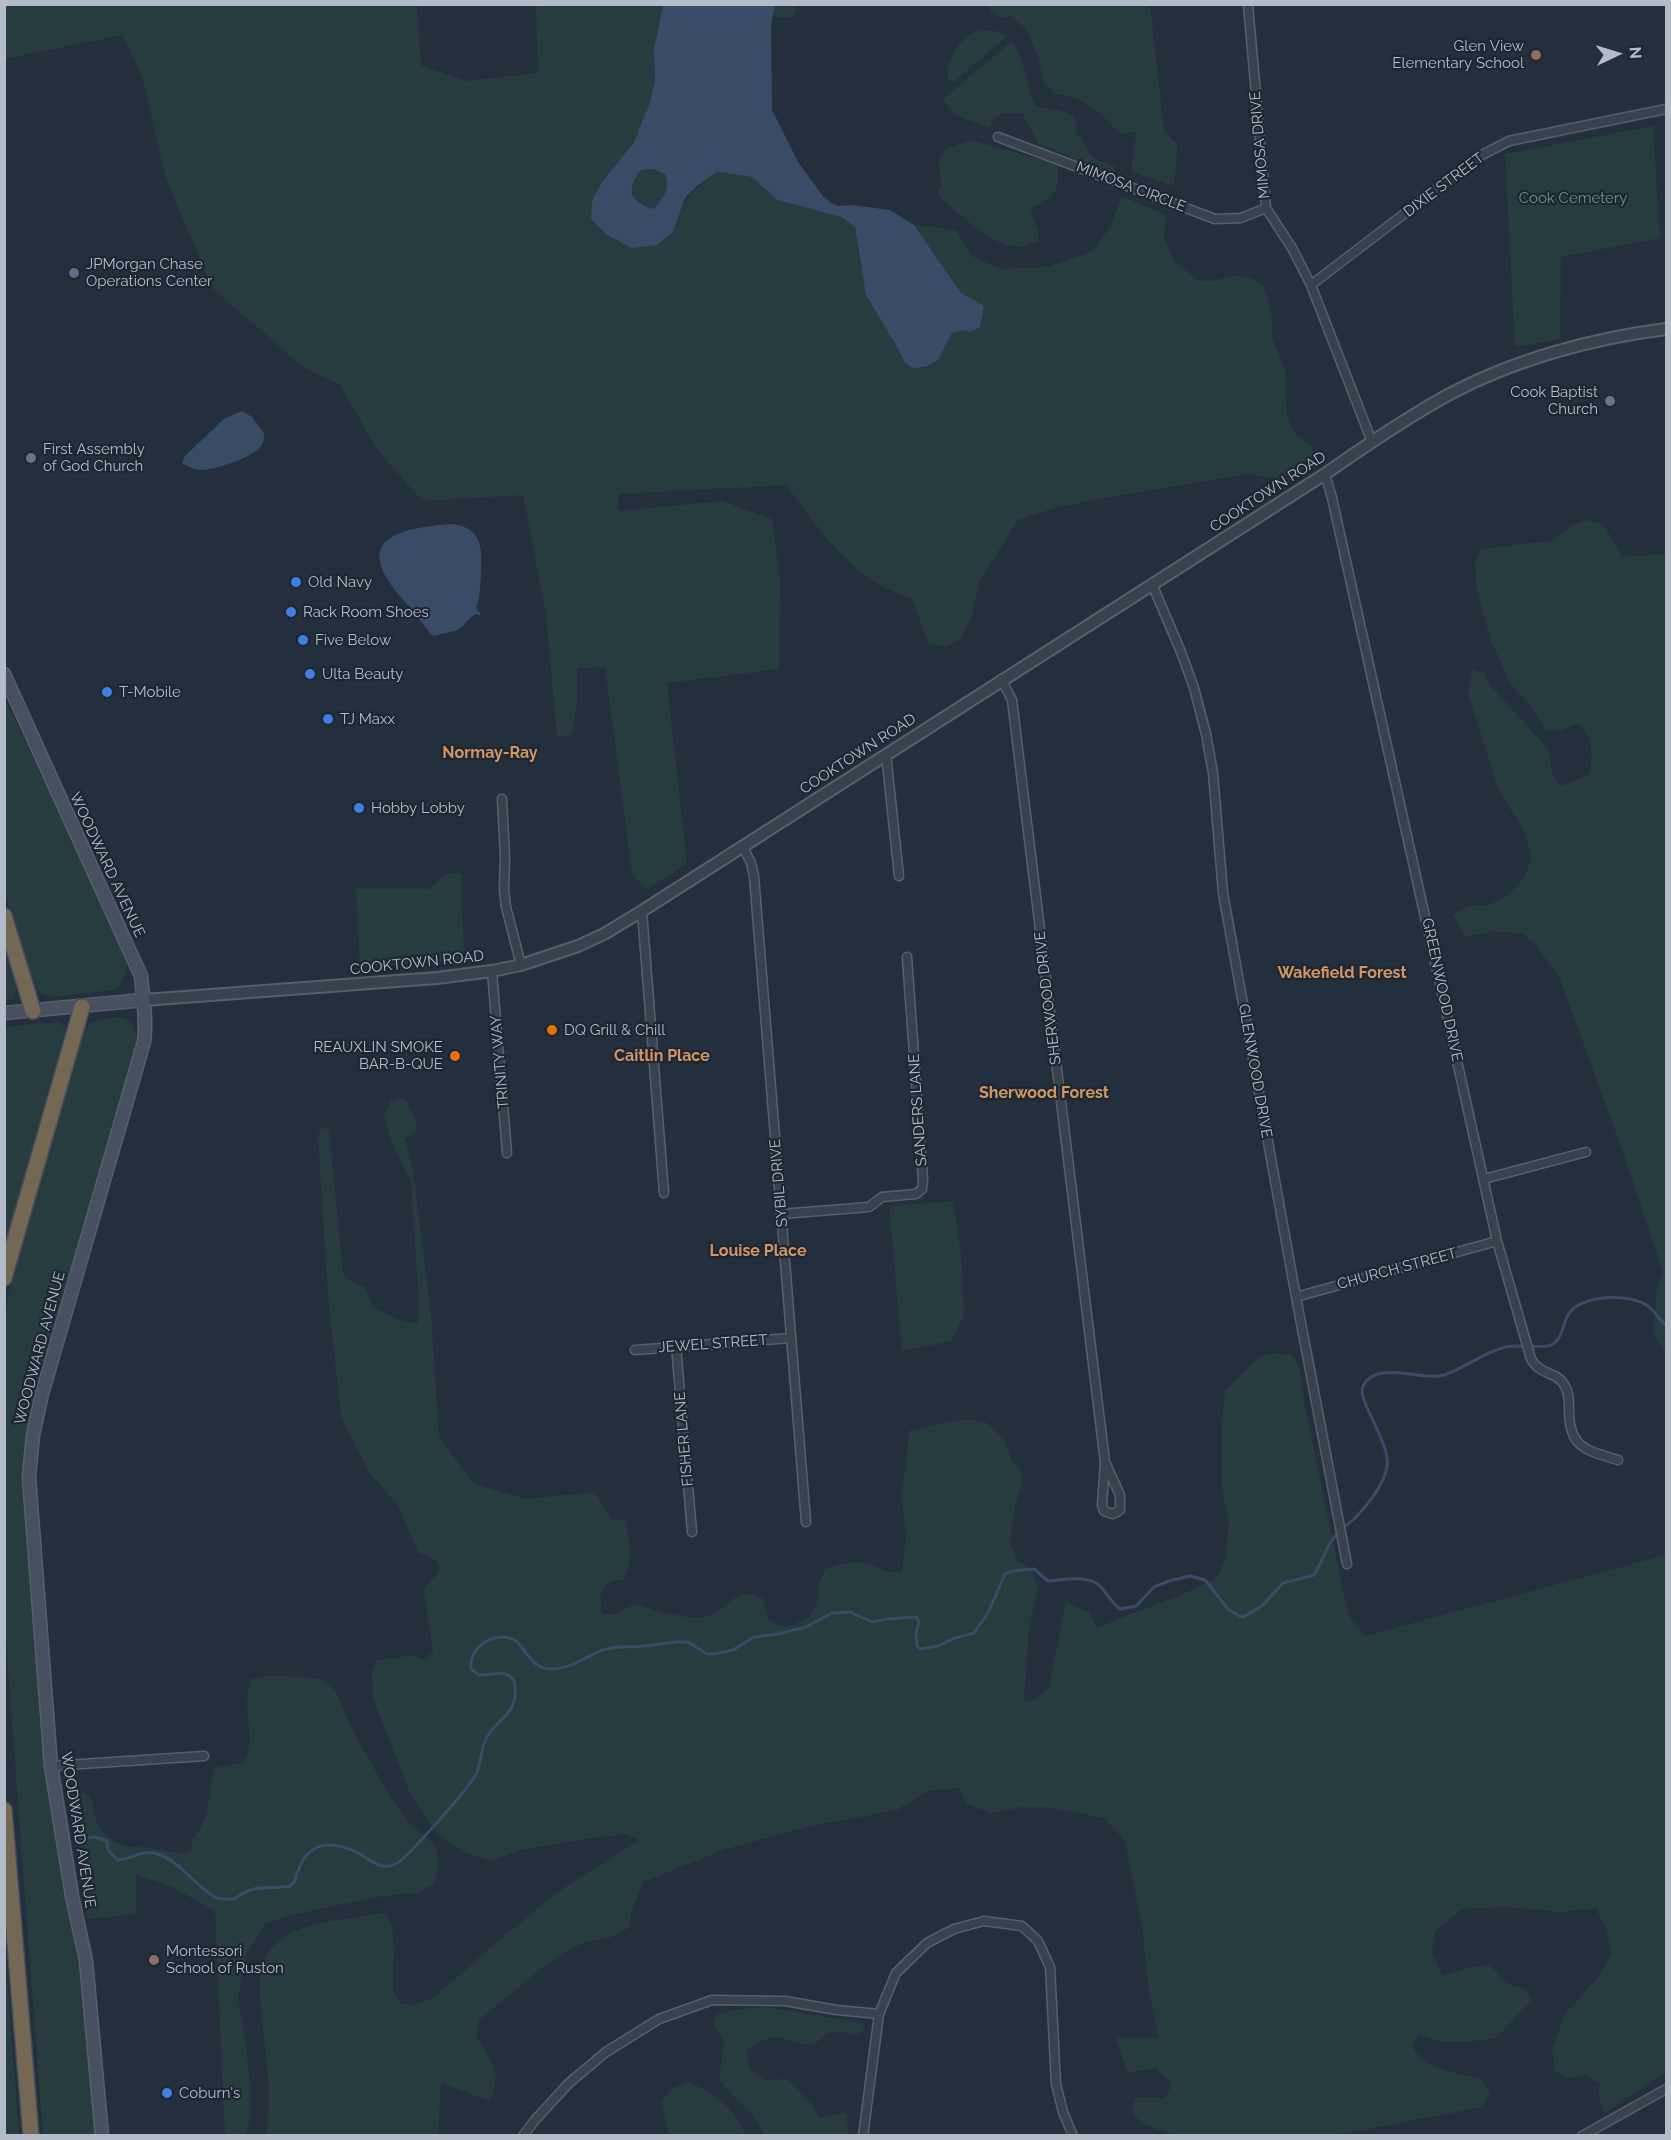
<!DOCTYPE html>
<style>
body{margin:0}
#map{position:relative;width:1671px;height:2140px;overflow:hidden;background:#242f3e;font-family:Raleway,sans-serif}
canvas{display:block}
.frame{position:absolute;inset:0;border:6px solid #b4bcc9;pointer-events:none}
.north{position:absolute;left:1587px;top:24px;width:60px;height:60px;-webkit-text-stroke:4px #1d2633;paint-order:stroke;rotate:86deg;font-size:16px;font-weight:700;line-height:24px;text-align:center;color:#b4bcc9}
.north::after{content:'';display:block;margin:auto;width:21px;height:27px;background:#b4bcc9;clip-path:polygon(50% 0,100% 100%,50% 72%,0 100%)}
</style>
<div id="map">
<canvas width="1671" height="2140"></canvas>
<div class="frame"></div>
<div class="north">N</div>
</div>
<script>
const context = document.querySelector('canvas').getContext('2d');
context.lineJoin = 'round';
function fillPath(path, color) { context.fillStyle = color; context.fill(path, 'evenodd'); }
function stroke(path, color, width, dash) { context.strokeStyle = color; context.lineWidth = width; context.lineCap = dash ? 'butt' : 'round'; context.setLineDash(dash || []); context.stroke(path); }
function label(font, color, halo, rows, align = 'center') {
  context.font = font + ' Raleway,sans-serif'; context.lineWidth = 4.5; context.setLineDash([]); context.textBaseline = 'middle'; context.strokeStyle = halo; context.fillStyle = color; for (const [text, x, y, turn = 0] of rows) {
    context.save(); context.translate(x, y); context.rotate((+turn || 0) * Math.PI / 180); context.textAlign = isNaN(turn) ? turn : align; if (halo) context.strokeText(text, 0, 0); context.fillText(text, 0, 0); context.restore();
  }
}
const green = new Path2D(`
 M4,5H417L421,65L467,81L538,73L536,5H663L654,49L655,81L650,102L634,142L602,182L673,232C686,197 686,194 717,172L752,177L777,200L841,217L855,227L861,269L905,363C932,381 941,352 952,333L963,330L961,293L914,225L956,230L972,256L1001,269L1047,267L1093,251L1112,224L1121,196L1166,215L1164,237L1174,261L1199,281H1213L1231,276L1250,277L1264,287L1271,312L1273,339L1285,370L1287,418L1297,435L1312,446L1314,461L1281,479L1248,474L1144,491L1058,507L1018,520L980,580L971,619L960,640L945,647L929,644L912,599C852,580 822,533 786,485L618,494V511L722,501L772,519L780,580L779,669L667,683L687,864L646,889L632,873L605,667L577,668V704L571,735L557,737L546,614L523,495L422,501L377,449L340,385L304,368L213,289L167,182L142,77L123,35L5,59Z
 M775,5H798L793,17L778,18L773,15Z
 M989,5H1150L1164,131L1178,145L1174,186L1131,172L1136,132L1120,134C1098,111 1088,98 1055,94L1044,82L1038,56L1026,29L1011,16L1000,18L991,11Z
 M981,30L995,31L1007,36L955,81H949C943,69 957,44 967,36C971,33 977,32 981,30Z
 M1012,41C1025,59 1026,85 1035,105C1054,112 1085,108 1075,135L1081,136C1089,156 1093,160 1114,166L1115,171L1112,174L1039,144L1022,113H1002L993,120L990,128C971,121 952,118 943,99Z
 M1653,126L1660,238L1561,257L1560,339L1515,347L1505,154Z
 M970,140L1057,164C1061,195 1053,195 1030,210L1038,231L1039,241C1031,244 1020,248 1011,246C986,241 956,211 937,194L941,185L939,158L948,148Z
 M653,169L665,174C670,190 664,197 654,209C630,202 625,190 641,170Z
 M1584,520L1604,525L1622,557L1666,554V1352L1653,1334L1657,1288L1663,1272L1624,1155L1560,979L1535,944L1523,934L1492,931L1466,937L1453,915L1468,906L1490,905L1510,893L1524,878L1532,858L1524,831L1498,789L1468,693L1472,669L1484,673L1489,684L1549,750L1552,773L1561,786L1590,774C1592,757 1594,735 1578,724L1559,731L1546,730L1532,708L1510,683L1491,641L1477,591L1475,561L1481,549L1550,541L1573,525Z
 M4,696C34,762 67,825 97,891C105,910 120,935 125,954C129,968 126,982 114,990L50,997L40,993L31,982L5,893Z
 M461,873L464,960L360,967L356,889H429L446,874Z
 M4,932L17,979V987L14,998L5,1001Z
 M120,1017C135,1021 138,1036 136,1049L48,1356L25,1496L44,1751L54,1827L84,2002L96,2135L43,2136L5,1630V1311L18,1255L83,1033C91,1017 105,1019 120,1017Z
 M60,1022L65,1028V1041L5,1249V1027Z
 M404,1097L415,1119L417,1131L405,1139L413,1170L431,1314L439,1437L473,1483L525,1499L595,1492L611,1519L625,1520C629,1540 634,1560 624,1579C600,1582 598,1593 603,1614H616L634,1604C652,1609 685,1620 704,1617C728,1613 732,1583 763,1599L769,1620L779,1626L793,1625L807,1618L817,1606L819,1584L825,1569C838,1566 851,1561 864,1563C881,1566 882,1574 902,1571L906,1535L901,1494L906,1467L909,1431L951,1421L972,1420L987,1423L1004,1439L1012,1462L1020,1468L1023,1481L1015,1505L1010,1543L1018,1561L1031,1568L1038,1589L1029,1627L1024,1700L1032,1702L1049,1687L1066,1602L1089,1612L1097,1628C1137,1610 1179,1599 1218,1577L1226,1556L1229,1523L1222,1489V1421L1225,1391L1259,1357L1276,1353L1291,1355L1299,1366L1305,1407L1345,1600L1350,1618L1365,1636L1666,1555V2072L1604,2113L1598,2094L1600,2084L1587,2075L1568,2079L1555,2071L1552,2049L1565,2014L1598,1977L1612,1954L1606,1929L1596,1908L1561,1912L1504,1907L1462,1909L1435,1931L1432,1952L1442,1976L1468,1968L1490,1965L1507,1984L1525,1989L1532,2000L1496,2038L1466,2042H1442L1419,2035L1412,2045C1423,2070 1456,2073 1480,2078L1490,2094L1482,2107L1332,2136L1176,2135L1142,2124L1132,2112L1135,2098H1165L1172,2084L1156,2068L1128,2073L1115,2037L1159,2038L1149,1992L1142,1926L1125,1841L1105,1818L1044,1807H1021L992,1813L966,1804L960,1788L928,1791L897,1810L811,1826L726,1849L643,1882L631,1912L630,1927L611,1937L580,1944L545,1966L479,2020L476,2037C493,2062 502,2071 490,2101L441,2083L438,2135H266C274,2094 264,2050 261,2008C260,1993 258,1972 265,1958C269,1950 279,1940 287,1935C314,1920 349,1920 380,1913L388,1916L392,1927L394,1944L393,1989L401,2004L414,2005L433,1998L505,1935L556,1893L639,1840L626,1834L593,1838L522,1850L490,1861L462,1851L438,1834L411,1796L373,1698L372,1673L376,1661L413,1655L424,1660L433,1652L424,1590L440,1569L434,1559L418,1552L398,1505L369,1472L341,1417L328,1296L318,1137L321,1128L329,1129L343,1273L352,1281L365,1287L373,1307C390,1314 399,1324 418,1323L419,1306L411,1183L391,1140L384,1117L390,1101Z
 M953,1201L961,1253L964,1316L951,1341L902,1351L889,1206Z
 M269,1676L308,1677L323,1680L335,1690L350,1725L390,1797L410,1824L435,1845L439,1861L434,1884L419,1892L377,1897L306,1912L285,1917L265,1924L245,1957L238,1999L246,2044L250,2086L251,2115L246,2135H225L215,1911L172,1887L136,1875V1914L87,1919L84,1873L68,1795L72,1790C104,1795 87,1813 102,1831C107,1837 118,1844 126,1846C131,1848 139,1847 145,1847C161,1849 175,1856 191,1851L192,1839C211,1823 208,1790 215,1768L243,1763C255,1744 247,1725 247,1704C247,1696 249,1688 251,1679Z
 M4,1944H5L19,2135H5Z
 M768,2007L863,2023L864,2031L855,2035C818,2023 829,2046 803,2044C797,2044 791,2041 785,2039C769,2035 758,2041 746,2051L750,2069L767,2080L788,2079L813,2106L819,2118L846,2113L849,2135H765L755,2118L719,2080L724,2040L713,2023L718,2014L742,2009Z
 M689,2083C719,2094 731,2107 746,2135H669L661,2101L673,2088Z`);
const water = new Path2D(`
 M663,5H775L771,26L772,110L798,162L822,195L831,203L838,206L852,205L890,210L914,225L961,293L984,306L980,327L970,332L963,330L952,333L938,360L926,367L913,368L905,363L896,345L866,295L855,227L841,217L777,200L752,177L717,172L697,186L685,198L673,232L657,245L632,248L607,235L591,219L592,201L602,182L634,142L650,102L655,81L654,49ZM653,169L665,174C670,190 664,197 654,209C630,202 625,190 641,170Z
 M242,411L252,417L264,433C264,438 264,442 261,446C252,458 215,470 200,470C194,470 188,466 182,463L185,456L224,419Z
 M451,524C484,527 482,550 481,576C480,587 480,597 476,608L481,614L480,615L475,614L458,630L434,636C428,634 416,612 408,605C352,545 385,529 451,524Z`);
const stream = new Path2D(`
 M81,1839L95,1837L107,1841L108,1850L117,1860C130,1860 141,1850 154,1853C180,1859 195,1887 215,1897C220,1900 228,1899 234,1899C255,1883 267,1890 290,1886L294,1882C300,1864 306,1846 328,1845C337,1845 346,1847 354,1851C368,1857 380,1872 396,1864C406,1859 473,1784 477,1772C481,1761 481,1748 487,1737C495,1722 512,1716 515,1697C518,1666 499,1674 479,1675L471,1669C469,1651 484,1638 502,1637C524,1636 525,1663 544,1668C562,1673 585,1658 600,1651C614,1645 630,1648 645,1646C656,1645 666,1643 677,1642H688L707,1654H714L733,1650L754,1637L778,1634L806,1627L832,1613L850,1612L872,1622L886,1619L916,1617L919,1622L916,1634L917,1646L920,1649L938,1646L955,1638L974,1633L988,1613L1005,1574L1012,1571L1034,1569L1048,1581C1063,1580 1090,1574 1101,1587C1108,1595 1112,1603 1120,1609L1136,1606L1154,1587L1169,1581L1190,1576L1205,1580L1228,1609L1239,1616L1243,1617L1262,1606L1283,1583L1314,1575C1322,1562 1326,1547 1336,1535C1342,1528 1350,1523 1356,1517C1368,1505 1384,1484 1387,1467C1391,1442 1356,1400 1363,1386C1377,1359 1423,1382 1444,1375C1465,1368 1481,1354 1502,1348C1517,1343 1542,1349 1551,1345C1563,1339 1562,1326 1568,1315C1580,1294 1630,1293 1648,1306C1655,1311 1659,1320 1666,1325`);
const minor = new Path2D(`
 M1248,4L1266,208L1292,248L1311,285L1372,442
 M998,137L1215,219L1241,218L1266,208
 M1311,285L1480,156L1509,141L1666,109
 M1325,474L1332,498L1497,1241L1531,1359C1541,1376 1555,1371 1563,1383C1569,1391 1569,1400 1569,1410C1569,1448 1586,1450 1618,1460
 M1152,584L1181,652L1194,688L1206,734L1213,773L1223,893L1296,1297L1347,1564
 M1001,679L1012,700L1105,1462L1102,1505L1104,1511L1113,1514L1120,1510V1495L1105,1462
 M886,754L899,876
 M502,799L505,857L504,890L506,907L521,965
 M743,847L751,863L754,876L806,1522
 M642,911L664,1193
 M492,971L507,1153
 M1484,1179L1586,1152
 M781,1214L869,1207L882,1197L916,1194L922,1189L923,1179L907,957
 M1296,1297L1497,1241
 M676,1346L692,1532
 M635,1350L791,1338
 M51,1766L204,1756
 M523,2136L535,2120L569,2083L606,2052L659,2019L712,2000L785,2001L837,2010L879,2014
 M863,2136L879,2014L896,1973L927,1943L954,1929L984,1921L1022,1926L1038,1941L1050,1967L1056,2084L1063,2112L1073,2136
 M1582,2136L1666,2089`);
const tertiary = new Path2D(`
 M144,1000L437,978L492,971L521,965L578,946L604,934L642,911L1325,474C1365,446 1406,418 1448,395C1513,360 1593,338 1666,329`);
const secondary = new Path2D(`
 M4,674L141,976C143,998 147,1020 144,1042L42,1394L33,1435L29,1477L51,1766L72,1896L86,1961L102,2136
 M4,1013L144,1000`);
const motorway = new Path2D(`
 M4,916L33,1011
 M4,1278L82,1007
 M4,1810L31,2136`);
const markers = [
 [1536,55,6,"#8d6e63"],
 [74,273,6,"#5c6f8a"],
 [1610,401,6,"#6b7280"],
 [31,458,6,"#6b7280"],
 [296,582,6,"#3f7fe0"],
 [291,612,6,"#3f7fe0"],
 [303,640,6,"#3f7fe0"],
 [310,674,6,"#3f7fe0"],
 [107,692,6,"#3f7fe0"],
 [328,719,6,"#3f7fe0"],
 [359,808,6,"#3f7fe0"],
 [552,1030,6,"#e8710a"],
 [455,1056,6,"#e8710a"],
 [154,1960,6,"#8d6e63"],
 [167,2093,6,"#3f7fe0"]
];
const poiNames = [
 ["Glen View",1524,46,"right"],
 ["Elementary School",1524,63,"right"],
 ["JPMorgan Chase",86,264],
 ["Operations Center",86,281],
 ["Cook Baptist",1598,392,"right"],
 ["Church",1598,409,"right"],
 ["First Assembly",43,449],
 ["of God Church",43,466],
 ["Old Navy",308,582],
 ["Rack Room Shoes",303,612],
 ["Five Below",315,640],
 ["Ulta Beauty",322,674],
 ["T-Mobile",119,692],
 ["TJ Maxx",340,719],
 ["Hobby Lobby",371,808],
 ["DQ Grill & Chill",564,1030],
 ["REAUXLIN SMOKE",443,1047,"right"],
 ["BAR-B-QUE",443,1064,"right"],
 ["Montessori",166,1951],
 ["School of Ruston",166,1968],
 ["Coburn's",179,2093]
];
const streetNames = [
 ["MIMOSA DRIVE",1260,145,-95],
 ["DIXIE STREET",1444,185,-37],
 ["MIMOSA CIRCLE",1131,187,21],
 ["COOKTOWN ROAD",1268,492,-33],
 ["COOKTOWN ROAD",858,754,-33],
 ["WOODWARD AVENUE",107,865,65],
 ["COOKTOWN ROAD",417,963,-6],
 ["GREENWOOD DRIVE",1442,990,78],
 ["SHERWOOD DRIVE",1048,998,-97],
 ["TRINITY WAY",500,1062,-95],
 ["GLENWOOD DRIVE",1255,1071,80],
 ["SANDERS LANE",918,1110,-94],
 ["SYBIL DRIVE",779,1183,-95],
 ["CHURCH STREET",1397,1269,-15],
 ["JEWEL STREET",713,1344,-4],
 ["WOODWARD AVENUE",40,1348,-75],
 ["FISHER LANE",684,1439,-95],
 ["WOODWARD AVENUE",78,1830,81]
];
const parkNames = [
 ["Cook Cemetery",1573,198]
];
const neighbourhoodNames = [
 ["Normay-Ray",490,753],
 ["Wakefield Forest",1342,973],
 ["Caitlin Place",662,1056],
 ["Sherwood Forest",1044,1093],
 ["Louise Place",758,1251]
];
fillPath(green, '#263c3f');
fillPath(water, '#394c67');
stroke(stream, '#394c67', 3);
stroke(minor, '#565f6c', 11);
stroke(tertiary, '#565f6c', 14);
stroke(secondary, '#565f6c', 15);
stroke(motorway, '#434c59', 18);
stroke(minor, '#38414e', 8);
stroke(tertiary, '#38414e', 10);
stroke(secondary, '#465061', 12);
stroke(motorway, '#746855', 15);
for (const [x, y, r, color] of markers) { const dot = new Path2D(); dot.arc(x, y, r, 0, 2 * Math.PI); context.fillStyle = color; context.fill(dot); stroke(dot, '#1d2633', 2); }
label('15px', '#b4bcc9', '#1d2633', poiNames, 'left');
label('15px', '#b4bcc9', '#1d2633', streetNames);
label('15px', '#6b9a76', '#1d2633', parkNames);
label('bold 16px', '#d59563', '#1d2633', neighbourhoodNames);
</script>
